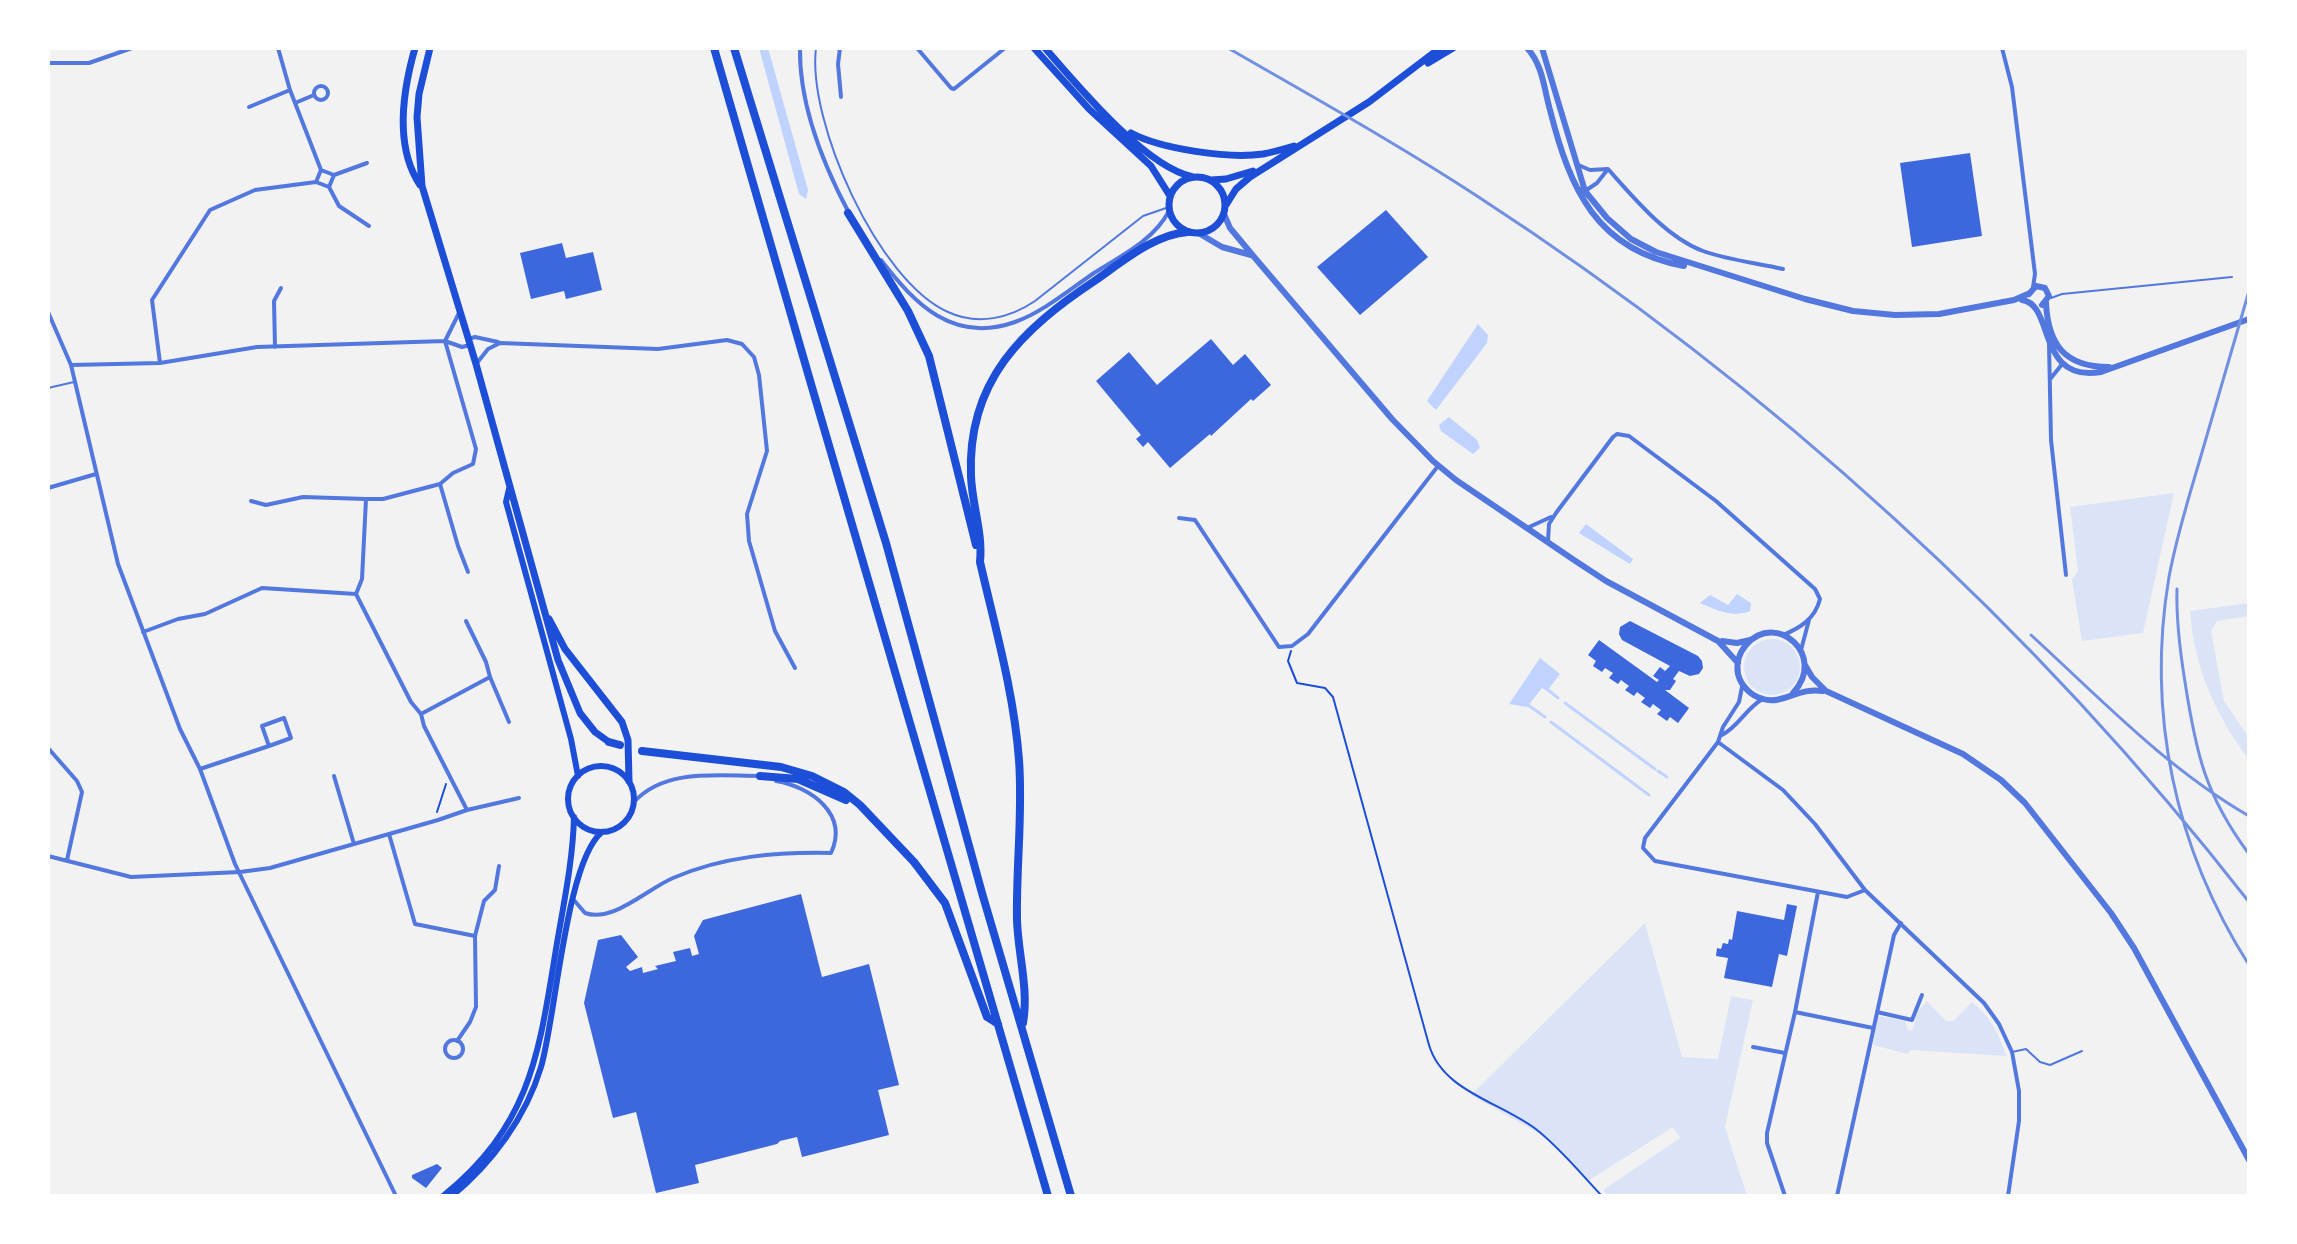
<!DOCTYPE html>
<style>
body{margin:0}
#map{position:relative;width:2297px;height:1244px;overflow:hidden;background:#f2f2f2;font-family:"Varela Round",sans-serif}
canvas{display:block}
.frame{position:absolute;inset:0;border:50px solid #fff;pointer-events:none}
</style>
<div id="map">
<canvas width="2297" height="1244"></canvas>
<div class="frame"></div>
</div>
<script>
const context = document.querySelector('canvas').getContext('2d');
context.lineJoin = 'round';
function fillPath(path, color) { context.fillStyle = color; context.fill(path, 'evenodd'); }
function stroke(path, color, width, dash) { context.strokeStyle = color; context.lineWidth = width; context.lineCap = dash ? 'butt' : 'round'; context.setLineDash(dash || []); context.stroke(path); }
const green = new Path2D(`
 M2174,493L2143,633L2082,641L2072,579L2078,571L2070,507Z
 M2249,603V616L2217,621L2211,631L2224,701L2249,738V760C2215,714 2194,667 2190,611Z
 M1744 667a28 28 0 1 1 56 0a28 28 0 1 1-56 0Z
 M1645,923L1682,1057L1718,1059L1731,996L1753,1000L1725,1127L1747,1196H1607L1603,1190L1680,1138L1673,1127L1588,1181L1549,1139L1471,1095Z
 M1927,1001L1946,1021H1953L1972,1002C1989,1015 2000,1035 2006,1056L1910,1050L1908,1054L1873,1045L1878,1016L1905,1021L1908,1030L1912,1031L1918,1011Z`);
const water = new Path2D(`
 M759,48H768L808,190L806,199L799,194Z
 M1478,324L1488,335L1487,343L1436,410L1427,401Z
 M1449,417L1477,440L1480,448L1473,454L1441,431L1439,425Z
 M1586,524L1633,559L1630,564L1579,533Z
 M1737,594L1751,603L1750,611C1733,618 1716,610 1700,603L1710,595L1728,605Z
 M1540,658L1560,674L1547,691L1542,688L1527,707L1509,704Z`);
const stream = new Path2D(`
 M1547,689L1558,698
 M1565,703L1655,769
 M1528,705L1545,717
 M1551,722L1649,795
 M1658,771L1667,777`);
const building = new Path2D(`
 M1970,153L1982,236L1912,247L1900,163Z
 M1386,210L1428,257L1360,315L1317,267Z
 M562,243L566,258L593,252L602,290L566,299L564,291L531,299L520,253Z
 M1211,339L1233,365L1245,354L1271,385L1253,401L1251,399L1211,436L1210,434L1170,468L1148,442L1143,447L1136,439L1141,435L1096,381L1129,352L1157,385Z
 M1630,621L1698,656L1702,661L1703,668L1699,674L1690,676L1679,671L1673,679L1676,681L1670,690H1665L1689,708L1678,723L1670,717L1667,721L1657,714L1661,710L1653,704L1650,708L1641,702L1645,698L1637,692L1634,696L1625,690L1629,686L1621,680L1618,684L1609,678L1613,673L1605,668L1602,672L1593,666L1596,661L1588,655L1599,640L1657,682L1659,680L1653,676L1660,667L1665,671L1670,666L1622,640L1619,634L1620,627Z
 M801,894L822,977L869,964L899,1085L878,1090L889,1135L802,1157L797,1137L780,1141L777,1144L695,1165L699,1183L656,1193L636,1112L613,1118L584,1003L598,940L621,935L638,957L626,967L630,971L642,967L643,973L658,969L655,966L676,961L673,952L690,948L692,956L699,954L694,936L703,920Z
 M1787,904L1797,906L1787,956L1779,954L1772,987L1724,978L1728,958L1716,956L1717,948L1721,949L1723,943L1728,944L1729,939L1732,940L1737,911L1784,920Z
 M437,1164L442,1168L426,1188L412,1178V1175Z`);
const path = new Path2D(`
 M1291,651L1288,661L1297,683L1325,688L1333,697L1429,1045C1443,1092 1501,1102 1537,1130C1561,1149 1581,1174 1602,1196
 M437,812L446,784`);
const service = new Path2D(`
 M816,48C807,122 878,281 948,312C978,326 1010,318 1035,301L1143,216L1169,207
 M2051,298L2062,294L2232,277
 M48,388L74,382
 M2012,1052L2026,1049L2040,1062L2050,1065L2082,1051`);
const minor = new Path2D(`
 M278,48L290,90L321,170
 M800,48C799,104 823,164 849,213
 M840,48L838,64L841,97
 M917,48L951,88L954,89L1005,48
 M2002,48L2012,87L2035,274L2033,287
 M48,63H89L132,48
 M314 93a7 7 0 1 1 14 0a7 7 0 1 1-14 0Z
 M295,103L314,95
 M249,107L290,90
 M1576,164L1590,170L1608,169C1634,198 1666,237 1703,251C1728,260 1757,263 1783,269
 M321,170L334,175L329,187L316,182Z
 M334,175L367,163
 M329,187L339,206L369,226
 M1576,187L1585,191L1597,183L1608,169
 M881,260C915,304 953,344 1015,322C1043,312 1069,290 1094,273C1121,256 1154,240 1169,211
 M48,312L71,365L118,564L180,729L200,769L235,864L396,1196
 M468,339L475,337L498,342
 M445,341L476,449L473,464L453,473L440,484L383,499H366L362,579L356,594L411,702L421,714L424,726L467,810
 M445,341L460,311
 M2049,343L2051,440L2066,575
 M275,347L274,301L281,288
 M160,363L152,300L210,210L255,190L316,182
 M477,363L488,349L500,343L658,349L727,340L742,344L754,357L759,375L767,451L747,514L749,541L775,631L795,668
 M71,365L160,363L257,347L445,341L462,347L470,345
 M2051,378L2063,363
 M440,484L458,546L468,572
 M48,488L96,474
 M251,501L266,505L303,497L366,499
 M1179,518L1195,520L1279,647L1292,646L1308,634L1438,466
 M1527,528L1551,517
 M1548,541L1549,524L1556,513L1613,437L1617,434L1629,436L1716,501L1815,589L1820,599C1815,619 1800,628 1783,635
 M466,621L486,662L490,677L509,722
 M143,632L178,619L205,614L262,588L356,594
 M1801,650L1809,620
 M1742,687L1739,702L1723,727L1718,742L1783,790L1815,824L1865,890L1984,1003L1999,1024L2012,1052L2019,1091V1121L2008,1196
 M421,714L490,677
 M284,718L291,738L269,746L262,726Z
 M1722,735C1738,727 1746,709 1761,700
 M1718,742L1645,838L1643,848L1655,861L1847,897L1865,890
 M48,748L77,781L82,792L67,860
 M200,769L269,746
 M334,776L354,844
 M634,802C665,768 718,776 760,776
 M389,834L415,924L475,936L476,1007L470,1022L457,1041
 M48,856L131,877L240,872L270,868L438,820L467,810L519,798
 M573,899L585,913C613,923 647,889 673,878C724,856 776,852 831,853C849,814 811,787 776,781
 M475,936L484,901L495,890L499,866
 M1795,1012L1873,1028
 M1877,1012L1912,1020L1922,995
 M445 1049a9 9 0 1 1 18 0a9 9 0 1 1-18 0Z
 M1753,1047L1785,1053
 M1785,1196L1767,1143V1133L1795,1012L1818,892
 M1837,1196L1894,935L1901,923`);
const tertiary = new Path2D(`
 M1527,48C1543,65 1544,89 1550,110C1570,189 1596,250 1684,266
 M1542,48L1585,191L1607,218L1631,239L1656,252L1805,299L1853,311L1895,315L1939,314L2014,300L2030,293
 M1224,214L1230,228L1255,258L1392,419L1433,461L1456,480L1574,560L1606,581L1718,641L1738,663
 M1200,234L1222,247L1251,255
 M2029,294L2036,286L2045,288L2049,296L2042,305
 M2022,300C2055,304 2036,383 2101,372L2249,319
 M2046,303C2048,345 2065,367 2109,367
 M1722,641L1737,643L1750,640
 M1805,665L1812,677L1826,691L1963,754L2001,780L2025,803L2111,913L2134,948L2249,1160
 M1793,693C1828,656 1776,610 1746,645C1739,653 1736,664 1738,674C1741,686 1751,696 1763,699C1783,705 1798,687 1823,691`);
const secondary = new Path2D(`
 M509,489L506,502L571,739L578,776
 M568 799a33 33 0 1 1 66 0a33 33 0 1 1-66 0Z
 M443,1196C533,1123 539,1051 557,943C564,902 573,859 574,817
 M452,1196C492,1163 526,1117 541,1067C556,1016 566,861 602,832`);
const primary = new Path2D(`
 M415,48C403,90 394,146 420,185
 M430,48L419,94L417,117L422,186L476,364L558,660L580,713L595,732L609,742
 M1034,48L1089,109L1151,166L1170,196
 M1045,48C1078,86 1145,167 1193,177
 M1428,63L1453,48
 M1131,133C1161,149 1229,159 1263,154C1274,152 1284,149 1294,146
 M1169 205a28 28 0 1 1 56 0a28 28 0 1 1-56 0Z
 M1211,180L1226,179L1253,171
 M1226,205L1236,189L1250,177L1369,102L1440,48
 M549,619L565,649L622,722L628,740L629,781`);
const motorway = new Path2D(`
 M714,48C824,431 936,813 1048,1196
 M734,48L886,543L982,893L1071,1196
 M848,213L908,311L929,356L976,545
 M609,742L620,745
 M642,751L781,767L812,776L844,792L860,805L914,862L945,903L987,1017L998,1024
 M760,776L798,779L846,800
 M1023,1023C1029,989 1018,954 1017,920C1016,866 1023,813 1019,760C1014,693 995,627 980,562C983,533 972,505 971,476C967,381 1022,329 1096,280C1122,262 1155,234 1188,232`);
const rail = new Path2D(`
 M1228,48C1311,96 1396,143 1477,196C1771,387 2034,626 2249,902
 M2249,291C2232,350 2215,408 2198,466C2187,503 2176,539 2169,577C2146,713 2175,849 2249,965
 M2177,589C2176,620 2180,651 2185,682C2196,753 2205,795 2249,854
 M2031,635C2101,699 2166,768 2249,816`);
fillPath(green, '#dbe4f7');
fillPath(water, '#bfd3fe');
stroke(stream, '#bfd3fe', 3);
fillPath(building, '#3d67dc');
stroke(path, '#1d4ed8', 2);
stroke(service, '#5277de', 2);
stroke(minor, '#5277de', 4);
stroke(tertiary, '#5277de', 6);
stroke(secondary, '#1d4ed8', 6);
stroke(primary, '#1d4ed8', 7);
stroke(motorway, '#1d4ed8', 8);
stroke(rail, '#7290e2', 3);
</script>
